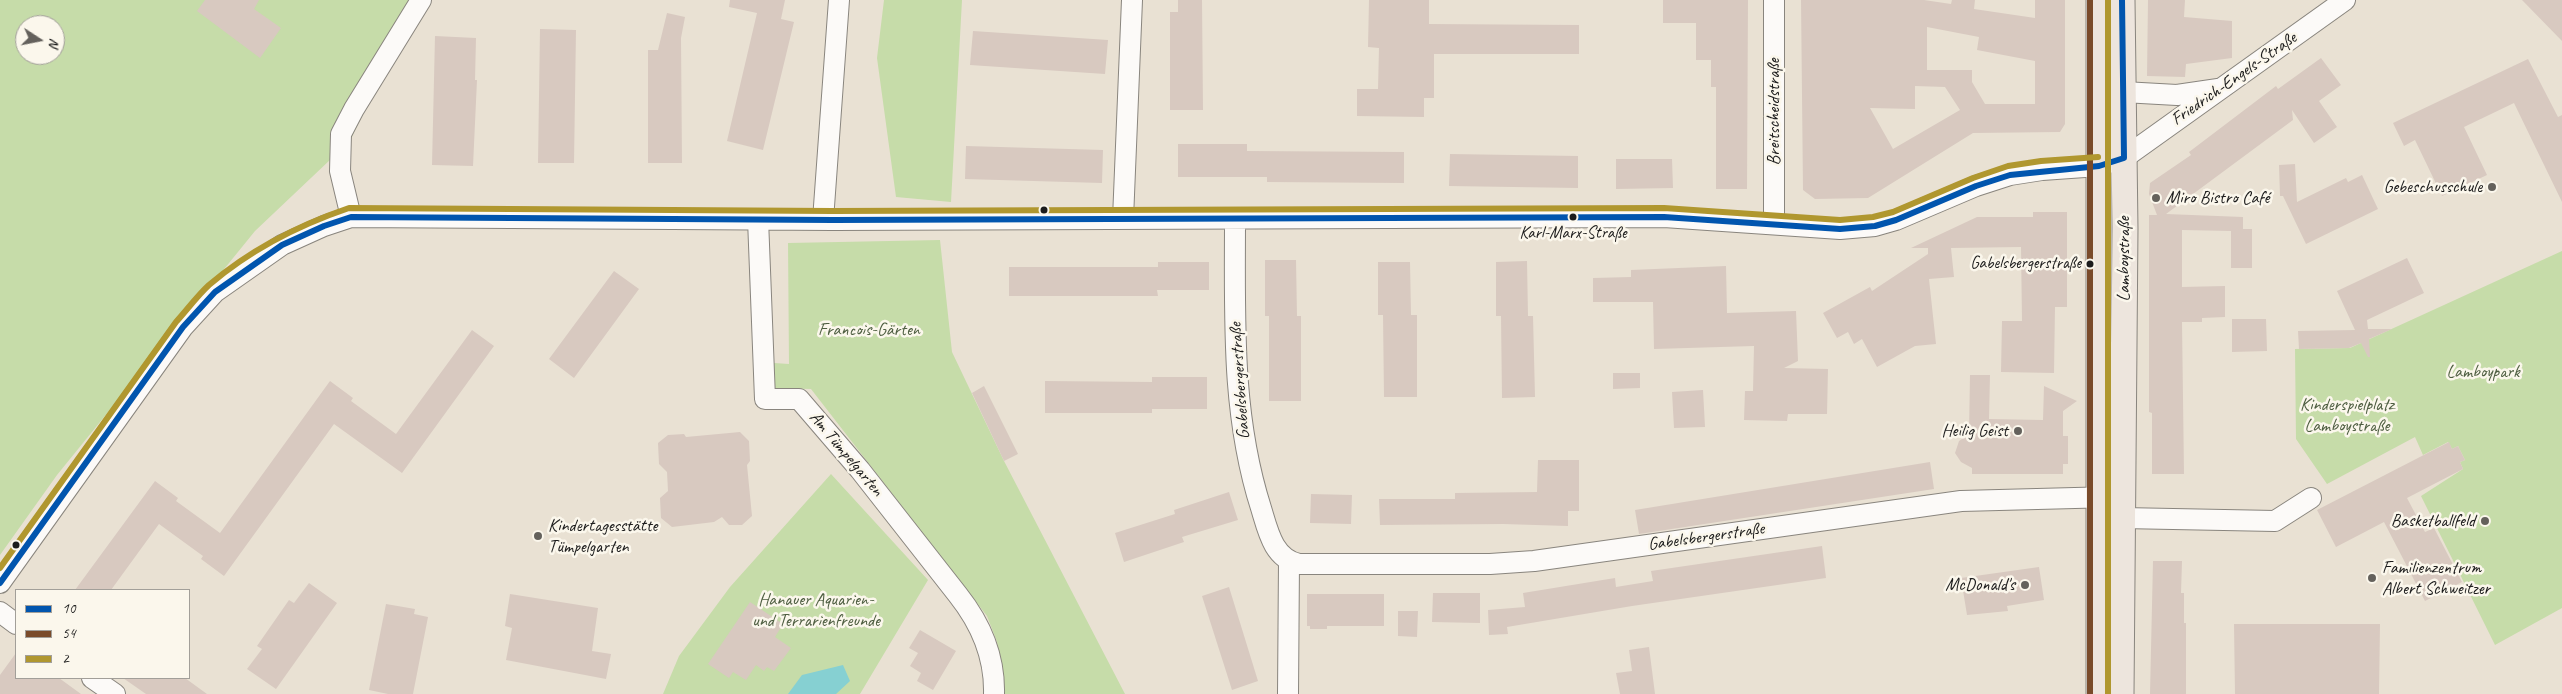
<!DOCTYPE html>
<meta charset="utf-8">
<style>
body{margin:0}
#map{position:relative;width:2562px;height:694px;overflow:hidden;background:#e9e1d3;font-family:Caveat,sans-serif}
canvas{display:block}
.legend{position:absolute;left:15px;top:589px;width:175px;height:90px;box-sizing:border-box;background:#fbf7ec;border:1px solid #a29f99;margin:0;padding:6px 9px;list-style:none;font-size:15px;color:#1c1c1c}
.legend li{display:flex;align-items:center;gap:10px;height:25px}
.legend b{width:25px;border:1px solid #a29f99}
.north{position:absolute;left:15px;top:15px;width:50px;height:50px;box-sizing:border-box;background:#fbf7ec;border:1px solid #a29f99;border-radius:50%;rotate:101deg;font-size:14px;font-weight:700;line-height:20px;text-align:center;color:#1c1c1c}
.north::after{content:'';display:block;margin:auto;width:18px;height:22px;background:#64615c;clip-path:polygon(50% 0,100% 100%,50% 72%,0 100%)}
</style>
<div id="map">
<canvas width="2562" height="694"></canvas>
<ul class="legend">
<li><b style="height:6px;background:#0155ae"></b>10</li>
<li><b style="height:6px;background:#7a4b2a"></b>54</li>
<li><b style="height:6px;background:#b0972f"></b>2</li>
</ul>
<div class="north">N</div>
</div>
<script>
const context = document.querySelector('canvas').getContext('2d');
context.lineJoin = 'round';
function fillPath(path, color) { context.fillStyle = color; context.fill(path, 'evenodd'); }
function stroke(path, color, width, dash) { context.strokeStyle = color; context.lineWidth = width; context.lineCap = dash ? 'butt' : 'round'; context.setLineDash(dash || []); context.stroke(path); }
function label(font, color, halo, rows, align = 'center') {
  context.font = font + ' Caveat,sans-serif'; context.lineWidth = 5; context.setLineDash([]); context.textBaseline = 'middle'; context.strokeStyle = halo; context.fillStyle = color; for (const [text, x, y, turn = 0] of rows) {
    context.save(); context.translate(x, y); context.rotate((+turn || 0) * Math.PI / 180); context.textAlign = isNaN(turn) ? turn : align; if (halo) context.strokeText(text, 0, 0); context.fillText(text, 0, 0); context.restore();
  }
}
const green = new Path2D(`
 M0,0H417L350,141L255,231L57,475L0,555ZM25,25H55V55H25Z
 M884,0H962L951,202L896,197L877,58Z
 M940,240L952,352L1004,461L1125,694H1003L997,642L987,616L811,389L773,388L774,363L789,364L788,243Z
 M2562,251V608L2495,645L2421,496L2463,469L2460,462L2465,460L2458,446L2452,449L2448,442L2423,455L2415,437L2327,484L2296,439L2295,349L2350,348Z
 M831,474L928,580L860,694H663L679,656L730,587Z`);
const water = new Path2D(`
 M843,665L850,681L836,694H788L802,675Z`);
const building = new Path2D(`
 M205,0H259L254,9L281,28L260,58L197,11Z
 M730,0H785L781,19L794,22L763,150L727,141L757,13L729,7Z
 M1178,0H1202L1203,110H1170V12H1178Z
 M1369,0H1429V24L1579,25V54H1434V98H1424V117L1357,116V89H1378L1379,48L1368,47Z
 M1663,0H1748L1747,189H1716V87H1711V60H1696V23H1663Z
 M1801,0H1924L1951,4L1952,0H1975L1974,9L2035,18V0H2065V124L2060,132L1973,133L1868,198L1815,199L1803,190ZM1927,27L1979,37L1977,50L2035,61V104H1985L1972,82V70H1927ZM1915,86L1945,87L1960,110L1893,149L1870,108L1915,109Z
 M2148,0H2185L2184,17L2232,21V58L2186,64L2185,77L2147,76Z
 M2522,0H2562V41Z
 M667,13L685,17L681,38L682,163H648V50H658Z
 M540,29L576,30L574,163H538Z
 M973,31L1108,40L1105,74L970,65Z
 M435,36L476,38L475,80H477L473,166L432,165Z
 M2321,58L2341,85L2319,101L2337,127L2314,143L2292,110L2293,120L2166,214L2243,217V229H2252V268H2231V231L2182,230V287L2225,286V317L2202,318V322H2182L2184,474H2152V413L2149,412V215H2157L2149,194L2150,183L2191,155L2189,152L2276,86L2278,89Z
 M2528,59L2558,117L2562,115V202L2514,103L2464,127L2487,175L2442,196L2415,140L2404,146L2393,123Z
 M1178,144H1247V151L1404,152V183L1267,182V177H1178Z
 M966,146L1103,150L1102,183L965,179Z
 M1450,154L1578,156V188L1449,186Z
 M1616,159H1672L1673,188L1616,189Z
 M2295,164L2297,202L2346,178L2348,182L2362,175L2378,209L2306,244L2283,196H2280L2279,165Z
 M2033,212H2067V307H2055L2054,373L2001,372L2002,321H2022L2021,247L1951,248L1954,277L1929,279L1936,344L1915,346L1877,367L1862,339L1854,344L1848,332L1837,338L1823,313L1870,287L1872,291L1928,254V248H1911L1977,217H2033Z
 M2407,258L2424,293L2367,320L2368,329H2392L2369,339L2370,357H2368L2361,343L2349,348L2299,349L2298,331L2355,330L2337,291Z
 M1265,260H1296L1297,316H1301V401H1269V316H1265Z
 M1527,261L1528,316H1533L1535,397L1502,398L1501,316H1496V262Z
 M1158,262H1209V290H1157L1158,296H1009V267H1158Z
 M1378,262H1410L1411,315H1417V397H1384L1383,315H1378Z
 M1726,266L1727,313L1796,311L1798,361L1784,368L1828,369L1827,414H1788L1787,421L1744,420L1745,391H1753L1754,346L1654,349L1653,302H1593V278L1631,277V270Z
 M614,271L639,289L574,378L549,359Z
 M2232,319H2266L2267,351L2232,352Z
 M472,330L494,346L402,473L334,424L224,576L201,559L203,556L159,524L111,590H75L155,481L178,498L176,501L220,533L330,381L353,398L351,401L396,434Z
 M1613,373H1640V388L1613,389Z
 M1970,375H1990L1989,419L2043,420L2044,386L2077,401L2063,411V436H2068V464H2063V474H1972V468L1961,462L1955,453L1959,441L1969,434Z
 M1152,377H1207V409H1152V413H1045V381L1152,382Z
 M984,386L1018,454L1004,461L972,393Z
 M1703,390L1705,427L1674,428L1672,392Z
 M740,432L749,441L750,461L747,465L752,516L742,525H729L722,517L714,522L672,527L661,518L660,498L668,491L667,472L659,464L658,443L668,435L684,434L686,437Z
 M2449,442L2452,449L2458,446L2465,460L2460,462L2463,469L2407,498L2425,532L2434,528L2462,582L2425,601L2384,522L2336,547L2317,510Z
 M1538,460H1579V511H1568V526L1503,524L1380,525L1379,499H1455V493L1537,492Z
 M1930,462L1934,489L1639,534L1635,510Z
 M1229,492L1238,520L1182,537L1184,542L1124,562L1115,533L1175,514L1174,510Z
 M1311,494L1352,495L1351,524L1310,523Z
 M1822,546L1826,578L1632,606L1507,627L1508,634L1489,635L1488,610L1525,607L1523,593L1615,578L1616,587L1653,581L1651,571Z
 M2153,561H2182L2181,593H2184V623H2186V694H2150Z
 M2039,567L2044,600L2007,606L2008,611L1967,615L1961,578Z
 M309,583L337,603L276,689L247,669L262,649L257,646L289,600L294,603Z
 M1229,587L1258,681L1232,690L1202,596Z
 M1433,593H1480V623L1432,622Z
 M510,594L598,608L592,651L611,654L606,679L506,660L512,628L505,626Z
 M1307,594H1384V626H1327V629H1310V626H1307Z
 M750,602L783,624L775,637L791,648L774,671L767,667L764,671L756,665L746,680L733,672L729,678L708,664Z
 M386,604L415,609L414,614L428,617L413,694H388L369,690Z
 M1398,611H1418L1417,637L1398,636Z
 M2234,624H2380L2379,694H2235Z
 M920,630L956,651L933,690L917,681L921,673L910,666L918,653L909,648Z
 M1649,647L1655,694H1620L1616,673L1632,671L1629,650Z
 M16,653V678H59L81,694H0V675Z
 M123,678H185L207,694H146Z`);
const minor = new Path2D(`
 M2123,92L2177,95L2218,89
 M351,217L340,171L341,134L354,109L421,0
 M758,219L765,399H799L860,470L958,595C981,624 995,656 994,694
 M1123,219L1132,0
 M823,220L839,0
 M1235,220C1235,318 1231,414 1261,508C1268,531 1273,558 1299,564H1490L1534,561L1961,501L2113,497
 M1774,224V0
 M2122,518L2275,521L2311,498
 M0,583L183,327L215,292L282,245L324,226L351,217L833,220L1664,217L1840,229L1875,226L1896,220L1976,186L2010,175L2042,170L2099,166L2124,158L2345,0
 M0,612L16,624
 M92,678L115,694
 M1288,694L1289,561`);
const major = new Path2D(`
 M2099,0V694
 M2121,694L2125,228L2122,0`);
const bus1 = new Path2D(`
 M0,583L183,327L215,292L282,245L324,226L351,217L833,220L1664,217L1840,229L1875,226L1896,220L1976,186L2010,175L2099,166L2124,158L2122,0`);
const bus2 = new Path2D(`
 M2090,0V694`);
const bus3 = new Path2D(`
 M2108,0V694
 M0,568L176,322C187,310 197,296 209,285C250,250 299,225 349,208L833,211L1664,208L1840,220L1873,217L1893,212L1973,178L2008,166L2041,161L2098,157`);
const markers = [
 [2492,187,5,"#64615c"],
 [2156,198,5,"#64615c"],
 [1044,210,4.5,"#1c1c1c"],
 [1573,217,4.5,"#1c1c1c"],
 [2090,264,4.5,"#1c1c1c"],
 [2018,431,5,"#64615c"],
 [2485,521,5,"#64615c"],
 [538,536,5,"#64615c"],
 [16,545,4.5,"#1c1c1c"],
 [2372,578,5,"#64615c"],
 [2025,585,5,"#64615c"]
];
const busNames = [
 ["Karl-Marx-Straße",1573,234],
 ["Gabelsbergerstraße",2081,264,"right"]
];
const streetNames = [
 ["Friedrich-Engels-Straße",2234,79,-35],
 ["Breitscheidstraße",1774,112,-90],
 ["Lamboystraße",2124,259,-90],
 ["Gabelsbergerstraße",1240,381,-94],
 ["Am Tümpelgarten",846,454,50],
 ["Gabelsbergerstraße",1706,537,-8]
];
const poiNames = [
 ["Gebeschusschule",2482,187],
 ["Miro Bistro Café",2166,198,"left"],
 ["Heilig Geist",2008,431],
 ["Basketballfeld",2475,521],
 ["Kindertagesstätte",548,526,"left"],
 ["Tümpelgarten",548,547,"left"],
 ["Familienzentrum",2382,568,"left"],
 ["Albert Schweitzer",2382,589,"left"],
 ["McDonald's",2015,585]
];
const parkNames = [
 ["Francois-Gärten",869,330],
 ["Lamboypark",2483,372],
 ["Kinderspielplatz",2347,405],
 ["Lamboystraße",2347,426],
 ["Hanauer Aquarien-",816,600],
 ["und Terrarienfreunde",816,621]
];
fillPath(green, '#c6dca9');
fillPath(water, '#86d0d2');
fillPath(building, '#d8c9c0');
stroke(minor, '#89857e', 22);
stroke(major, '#89857e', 27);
stroke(minor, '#fcfaf8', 20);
stroke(major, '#ede5dd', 25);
stroke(bus1, '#0155ae', 6);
stroke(bus2, '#7a4b2a', 6);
stroke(bus3, '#b0972f', 6);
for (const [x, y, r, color] of markers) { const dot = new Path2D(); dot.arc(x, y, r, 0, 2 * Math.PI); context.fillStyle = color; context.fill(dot); stroke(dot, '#fbf7ec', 2); }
label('17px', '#1c1c1c', '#fbf7ec', busNames);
label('18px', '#1c1c1c', '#fbf7ec', streetNames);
label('18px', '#1c1c1c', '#fbf7ec', poiNames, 'right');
label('18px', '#4e5e41', '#fbf7ec', parkNames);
</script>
